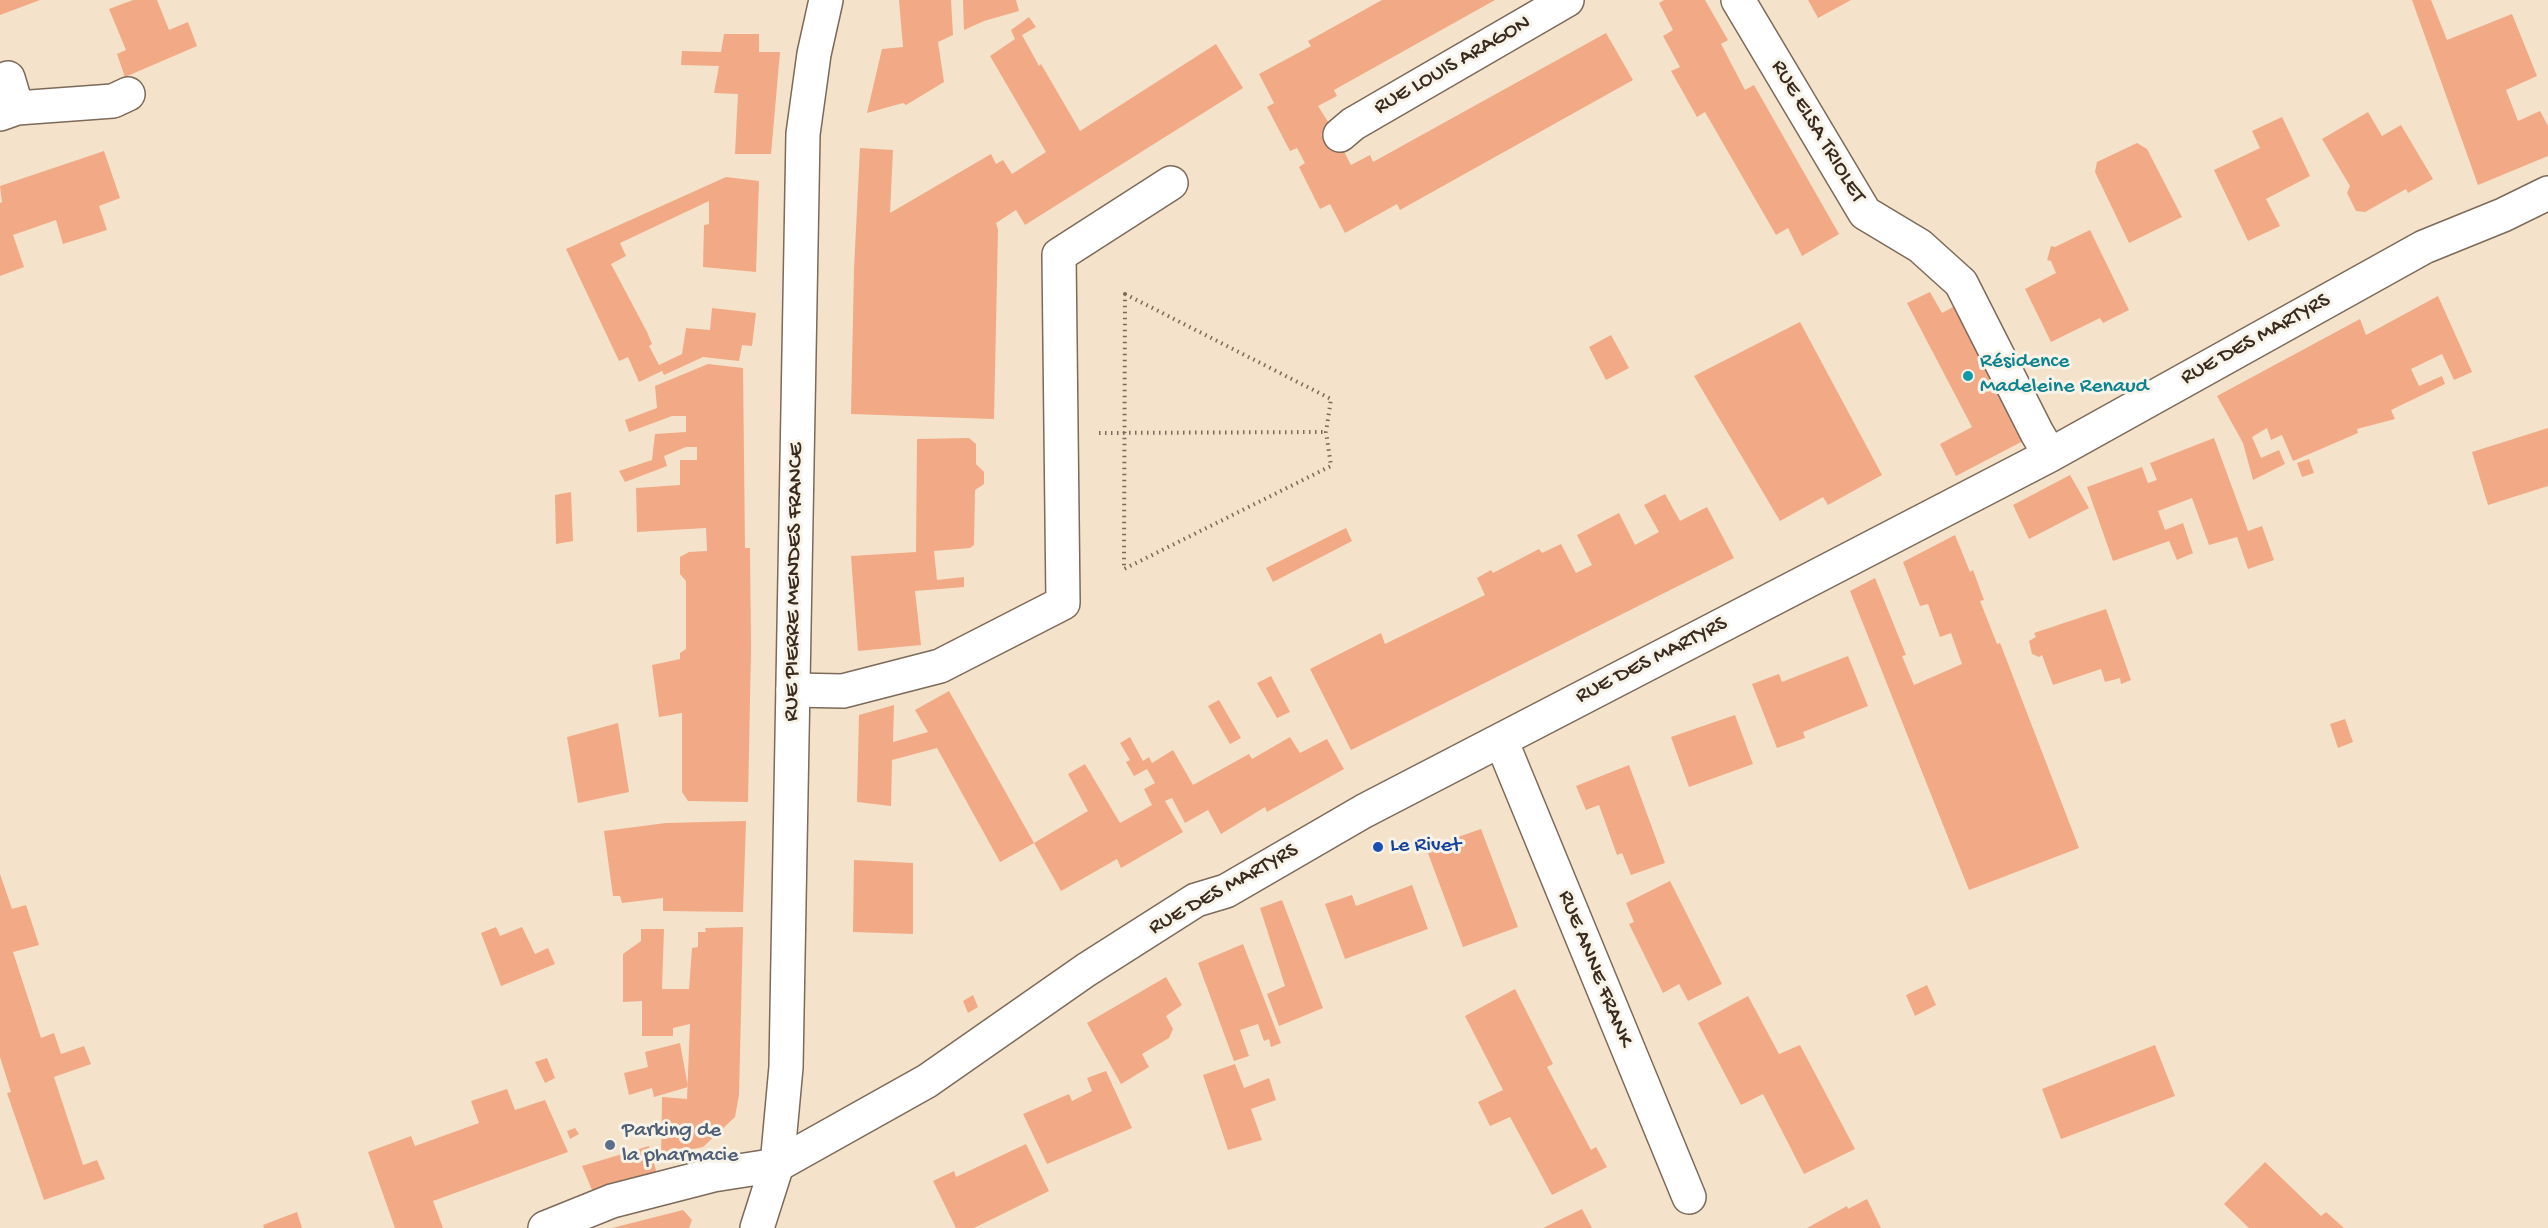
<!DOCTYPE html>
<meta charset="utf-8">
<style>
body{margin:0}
canvas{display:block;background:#f4e2ca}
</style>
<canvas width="2548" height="1228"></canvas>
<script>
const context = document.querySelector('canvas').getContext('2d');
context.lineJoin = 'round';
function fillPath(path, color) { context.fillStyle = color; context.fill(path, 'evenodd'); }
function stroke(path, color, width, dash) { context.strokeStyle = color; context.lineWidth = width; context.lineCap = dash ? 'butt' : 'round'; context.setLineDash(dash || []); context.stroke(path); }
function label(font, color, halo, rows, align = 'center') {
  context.font = font + ' "Gochi Hand",sans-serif'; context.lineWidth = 6; context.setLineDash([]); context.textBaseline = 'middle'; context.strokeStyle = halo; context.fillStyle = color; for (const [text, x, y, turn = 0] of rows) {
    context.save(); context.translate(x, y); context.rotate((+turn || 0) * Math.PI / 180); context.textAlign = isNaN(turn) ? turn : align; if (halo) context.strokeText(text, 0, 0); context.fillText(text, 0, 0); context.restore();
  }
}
const building = new Path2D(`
 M0,0H40L0,15Z
 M133,0H157L169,30L188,22L197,46L125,77L117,54L126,50L109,9Z
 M899,0H951L953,35L938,42L944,82L906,105L903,103L867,113L882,49L903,47Z
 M963,0H1016L1019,11L984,21L964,30Z
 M1382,0H1495L1334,90L1337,96L1318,106L1332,128L1321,134L1329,149L1340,144L1351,165L1370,155L1373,162L1606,33L1633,80L1400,210L1397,204L1345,233L1330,204L1320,209L1299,167L1305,163L1297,148L1290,151L1267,107L1274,103L1259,74L1311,46L1308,41Z
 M1664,0H1705L1728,40L1721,44L1745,90L1754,85L1839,234L1802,256L1788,228L1776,235L1705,112L1697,117L1671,71L1680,67L1663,36L1673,30L1659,3Z
 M1808,0H1851L1818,18Z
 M2412,0H2431L2447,40L2512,14L2537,76L2506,90L2518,121L2540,111L2548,126V156L2478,185Z
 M1029,17L1036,27L1022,35L1039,66L1041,64L1080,131L1216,44L1243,88L1025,225L1016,210L996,223L998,230L994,419L851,414L854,269L860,148L893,150L890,213L991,154L996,164L1003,160L1012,174L1046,152L990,56L1015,39L1011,30Z
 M724,34H759V52H780L771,154H735L738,94L714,93L719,66L681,65L682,51L721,52Z
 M2368,112L2382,136L2401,125L2433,179L2408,193L2406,189L2365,212L2356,211L2347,193L2350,186L2322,139Z
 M2282,117L2310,176L2266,199L2280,226L2248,241L2214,170L2260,148L2252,131Z
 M2137,143L2147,149L2182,217L2129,243L2095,172L2097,162Z
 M104,151L120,198L99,206L107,230L63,244L56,220L13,235L24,267L0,276V203L2,202L0,186Z
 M726,177L759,181L756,272L703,267L704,225L709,224V201L620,243L626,256L611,264L647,332L652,344L649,346L659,365L682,354L686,328L710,330L712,308L756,313L752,346L742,345L739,361L703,357L664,375L662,371L639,382L628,357L619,361L566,249Z
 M2090,230L2129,310L2103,323L2100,318L2051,342L2025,289L2056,273L2051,261L2047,260L2051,246L2055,247Z
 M1930,292L1942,313L1955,306L2023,441L1956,476L1940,444L1972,427L1907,303Z
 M2438,296L2472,372L2454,380L2442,354L2411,369L2419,386L2442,376L2445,384L2391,410L2395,419L2357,429L2358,433L2293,461L2282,435L2271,440L2267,428L2252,437L2261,458L2279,450L2285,464L2253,480L2243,443L2217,396L2360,319L2366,335Z
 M1800,322L1882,475L1828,505L1823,497L1780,521L1694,376Z
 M1611,335L1629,368L1606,380L1589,347Z
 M708,364L743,368L745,548H750L751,648L748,802L688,801L682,792V713L659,717L652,665L680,659V653L686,649V581L680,574V557L689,552L707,551L706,528L637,532L636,488L680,485V460H697V447H686L664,456L667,466L625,482L619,471L652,460L655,434L686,432V416H672L629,432L625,420L657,408L655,386Z
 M2548,428V486L2488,505L2472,452Z
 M969,438L976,444V464L984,472V484L975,490L974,545L970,548L934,551L937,580L964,577V587L915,591L921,645L858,651L851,556L916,552L917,439Z
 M2214,438L2248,531L2262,526L2274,560L2248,569L2237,537L2209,545L2192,498L2158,511L2165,530L2183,523L2193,553L2177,560L2169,541L2113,561L2087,487L2142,467L2148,483L2157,480L2150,463Z
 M2309,459L2314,473L2302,477L2297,463Z
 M2070,475L2089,508L2029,539L2013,505Z
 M571,492L573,541L556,544L555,495Z
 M1665,494L1680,521L1707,507L1734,558L1351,750L1310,669L1381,633L1385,644L1485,595L1477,578L1491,570L1493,573L1539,549L1542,553L1561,544L1576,573L1592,565L1577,535L1619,513L1635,545L1659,532L1644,505Z
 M1346,528L1352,541L1273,582L1266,568Z
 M1955,535L1970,572L1973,570L1984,600L1980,601L1997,644L2000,643L2002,648L2079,848L1969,890L1850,591L1875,578L1906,655L1902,656L1914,685L1962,664L1951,633L1940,637L1928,604L1920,606L1903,562Z
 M2106,609L2131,680L2121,684L2120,678L2105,682L2101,669L2053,685L2042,655L2039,657L2032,654L2029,641L2036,637L2034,633Z
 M1848,656L1868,706L1803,732L1805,738L1777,748L1752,684L1779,674L1782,682Z
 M1271,676L1290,712L1277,718L1257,683Z
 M949,691L1034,843L1000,862L937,748L892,760L891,806L857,802L859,715L894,705L893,742L928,732L915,710Z
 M1219,700L1241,738L1230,744L1208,706Z
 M1735,715L1753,764L1689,787L1671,737Z
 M2345,719L2353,742L2338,748L2330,724Z
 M618,723L629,792L578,803L567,737Z
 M1130,737L1143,761L1149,757L1152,763L1173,750L1193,785L1249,754L1252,759L1290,737L1300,753L1327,739L1344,769L1267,812L1265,807L1221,834L1208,810L1185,823L1172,798L1165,801L1183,832L1121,868L1117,859L1061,891L1034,843L1088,811L1068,774L1085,764L1120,823L1152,805L1144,789L1155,783L1147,769L1134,776L1126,762L1130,760L1120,743Z
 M1629,765L1665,863L1631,875L1622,853L1617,855L1599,805L1586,810L1576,786Z
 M746,821L743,912L663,911V898L622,903L620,896H613L604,831L666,823Z
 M1481,829L1518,927L1463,947L1426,848Z
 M854,860L913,863V934L853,932Z
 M0,874L12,909L26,905L39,945L13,952L41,1038L54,1033L61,1054L84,1046L91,1064L54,1077L83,1165L97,1160L105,1179L44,1200L7,1093L11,1092L0,1057Z
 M1670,881L1722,984L1688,1001L1679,984L1663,993L1629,924L1634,922L1626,903Z
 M1412,885L1428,929L1345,959L1325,904L1352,895L1356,906Z
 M1282,900L1323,1008L1279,1026L1267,994L1285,986L1260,908Z
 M496,927L500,936L522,927L535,954L548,948L555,964L501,986L481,933Z
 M743,927L739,1095L735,1117L703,1147L688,1150V1154L661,1161L662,1097L687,1099L690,1024L673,1028V1036H642V1001L623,1002V954L641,941V929H664L662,989H689L692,948L698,947V932H706L705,928Z
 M1243,944L1281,1043L1271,1047L1269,1039L1264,1041L1258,1024L1240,1030L1249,1056L1234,1061L1198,963Z
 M1166,977L1182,1005L1166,1016L1173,1029L1169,1038L1142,1054L1149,1067L1121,1084L1087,1023Z
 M1927,985L1936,1005L1915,1016L1906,995Z
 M1515,989L1553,1064L1547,1067L1591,1150L1596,1147L1607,1167L1552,1195L1510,1117L1490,1126L1478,1102L1503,1090L1465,1016Z
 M973,995L978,1007L968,1013L963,1001Z
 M1748,996L1779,1054L1800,1045L1855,1149L1804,1174L1763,1094L1741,1105L1698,1023Z
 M680,1043L688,1087L654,1097L652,1088L629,1095L624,1073L648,1067L645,1052Z
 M2155,1045L2175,1096L2061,1139L2042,1089Z
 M547,1058L555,1078L545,1083L535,1062Z
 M1235,1064L1244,1088L1269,1078L1276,1100L1251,1109L1262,1140L1228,1150L1203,1075Z
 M1106,1071L1132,1128L1047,1164L1023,1114L1069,1094L1072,1101L1092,1091L1087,1078Z
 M507,1089L515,1110L545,1100L568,1152L433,1201L443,1228H395L368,1152L411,1136L415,1146L479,1123L471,1101Z
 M575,1128L579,1134L570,1139L567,1131Z
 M1026,1144L1049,1191L974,1228H956L933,1181L954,1171L956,1177Z
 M649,1146L657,1174L592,1190L582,1166Z
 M2265,1162L2321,1216L2326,1212L2344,1228H2249L2224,1204Z
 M1867,1199L1881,1228H1807L1847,1206L1848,1209Z
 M1582,1209L1592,1228H1543Z
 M683,1210L692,1220L689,1228H612Z
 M297,1212L302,1228H264L263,1225Z`);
const path = new Path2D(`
 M1125,294L1331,399L1326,432L1331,466L1124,569Z
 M1099,433L1326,432`);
const minor = new Path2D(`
 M1738,0L1865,213L1920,246L1961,283L2037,433L2050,455
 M17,108L113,101L128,94
 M0,114L17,108L8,78
 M1340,135L1353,124L1567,0
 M793,690L843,691L940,666L1063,603L1059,255L1171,183
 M1501,740L1689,1197
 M545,1228L612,1201L713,1175L777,1165L927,1081L1086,970L1196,900L1226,891L1364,811L2050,455L2424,247L2503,215L2548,193`);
const major = new Path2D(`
 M757,1228L777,1165L786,1067L803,134L814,54L826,0`);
const markers = [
 [1968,376,6,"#0f9aa8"],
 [1378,847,6,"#1a4fb4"],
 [610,1145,6,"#5c6f8a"]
];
const streetNames = [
 ["RUE LOUIS ARAGON",1453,66,-30],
 ["RUE ELSA TRIOLET",1817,132,59],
 ["RUE DES MARTYRS",2256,340,-29],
 ["RUE PIERRE MENDES FRANCE",795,582,-89],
 ["RUE DES MARTYRS",1652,661,-27],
 ["RUE DES MARTYRS",1224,890,-29],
 ["RUE ANNE FRANK",1594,969,68]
];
const cultureNames = [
 ["Résidence",1980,363],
 ["Madeleine Renaud",1980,388]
];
const transitNames = [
 ["Le Rivet",1390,847]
];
const serviceNames = [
 ["Parking de",622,1132],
 ["la pharmacie",622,1157]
];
fillPath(building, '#f2aa86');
stroke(minor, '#7c6a5a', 36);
stroke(major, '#7c6a5a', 36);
stroke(path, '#7c6a5a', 4, [1.5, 4.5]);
stroke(minor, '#fff', 33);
stroke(major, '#fff', 33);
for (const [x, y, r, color] of markers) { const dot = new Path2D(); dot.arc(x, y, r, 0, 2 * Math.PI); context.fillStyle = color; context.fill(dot); stroke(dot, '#f7f3e8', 2); }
label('22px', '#3b2a1e', '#f7f3e8', streetNames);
label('22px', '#0d838f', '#f7f3e8', cultureNames, 'left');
label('22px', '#164399', '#f7f3e8', transitNames, 'left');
label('22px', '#4e5e75', '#f7f3e8', serviceNames, 'left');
</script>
